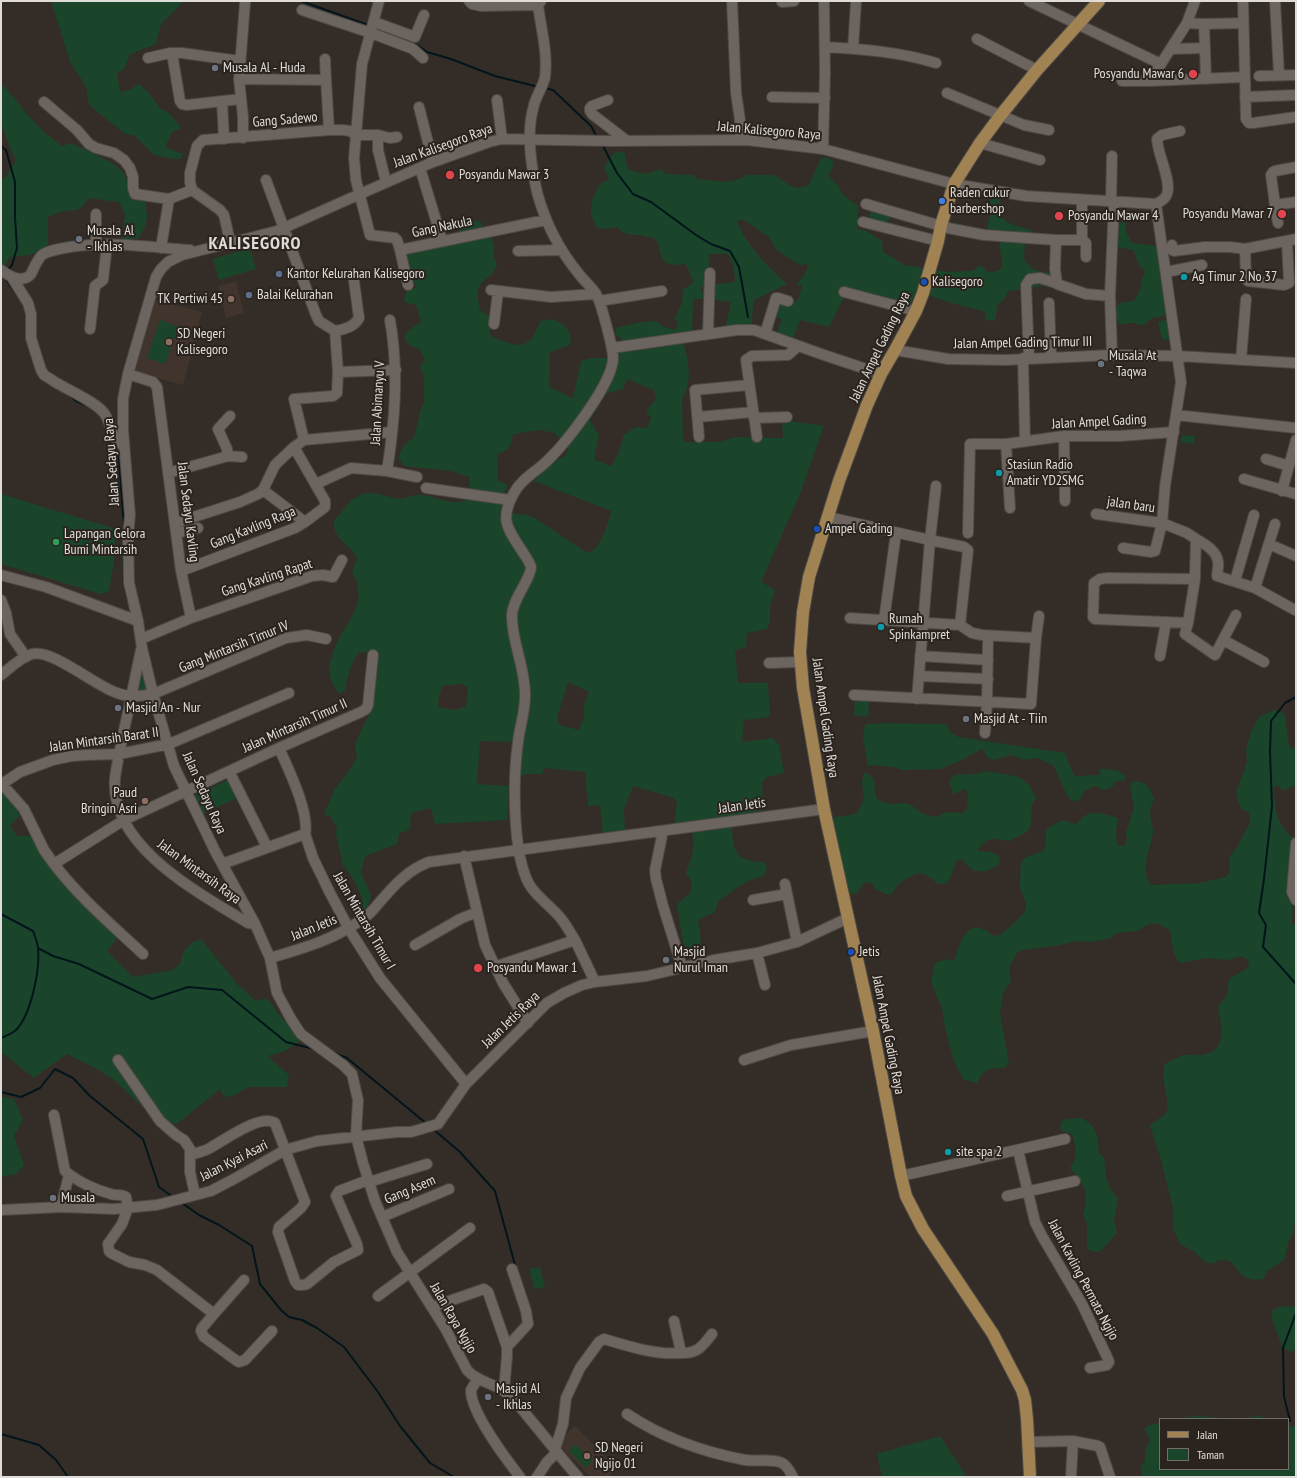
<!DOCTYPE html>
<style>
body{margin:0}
#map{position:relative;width:1297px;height:1478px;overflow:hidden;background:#342d27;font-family:"PT Sans Narrow",sans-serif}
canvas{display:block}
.frame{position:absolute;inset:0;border:2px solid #e0dcd8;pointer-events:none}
.legend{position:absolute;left:1159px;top:1418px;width:130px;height:52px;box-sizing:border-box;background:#2a231e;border:1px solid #736d68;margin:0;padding:5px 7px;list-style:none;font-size:12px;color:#e0dcd8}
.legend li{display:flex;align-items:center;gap:8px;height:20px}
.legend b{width:20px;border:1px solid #736d68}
</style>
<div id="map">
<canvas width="1297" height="1478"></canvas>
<div class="frame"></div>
<ul class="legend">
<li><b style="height:5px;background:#a18353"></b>Jalan</li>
<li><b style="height:11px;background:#1a452a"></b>Taman</li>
</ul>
</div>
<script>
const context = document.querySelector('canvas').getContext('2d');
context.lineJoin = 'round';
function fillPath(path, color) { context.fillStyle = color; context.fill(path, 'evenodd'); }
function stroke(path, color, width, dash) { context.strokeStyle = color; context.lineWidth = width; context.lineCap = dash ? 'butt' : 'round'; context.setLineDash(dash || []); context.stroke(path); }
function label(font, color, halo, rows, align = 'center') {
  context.font = font + ' "PT Sans Narrow",sans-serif'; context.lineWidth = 4; context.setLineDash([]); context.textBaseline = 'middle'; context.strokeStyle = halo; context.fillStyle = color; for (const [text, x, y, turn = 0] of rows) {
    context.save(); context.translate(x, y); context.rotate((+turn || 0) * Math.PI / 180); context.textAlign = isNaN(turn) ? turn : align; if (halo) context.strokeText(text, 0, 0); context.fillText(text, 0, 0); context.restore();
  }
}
const built = new Path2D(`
 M236,281L244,313L226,318L218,286Z
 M156,300L202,312L183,385L135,372Z
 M575,1426L617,1468L608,1477H591L557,1443Z`);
const green = new Path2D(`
 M51,1H183L181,4L161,24L156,44L130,54L124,69L117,73L120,92L129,90L139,84L149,93L160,108L170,114L181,128L172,132L165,147L183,154L181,159H173L154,155L135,136L125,134L89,105L86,86L71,64Z
 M1,83L22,107L25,112L44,132L62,146L71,143C83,149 120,163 125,176C128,182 129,188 131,194L146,199C144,206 147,209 147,216C147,224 143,231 139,238L122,240L125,215L119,202L88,198C78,215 77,208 61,212C57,213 52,215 48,217V246L30,255L10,257L1,272V180L5,178L16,161L7,140L1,123Z
 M622,151L625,154L626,164L629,170L646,174L661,169L666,174L692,175L698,179L705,180L726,182L740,179L747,175H774L791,186L798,188L805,187L810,183L820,160L825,157L832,160C835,167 831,170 828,175L840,188L842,194L858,206L857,223L858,229L866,231L882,241L883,252L905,265L946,272L972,271L981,265L987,272H993L1000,270L1002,264L999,240L987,228L990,213V200L992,195L999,197C1002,202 998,206 1000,212C1004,226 1020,226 1031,230L1032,235L1025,243L1024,258L1025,261L1034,270L1050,273L1055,283L1054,286H1041L1021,290H1011L1008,292L1003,301L998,304C996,310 997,316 994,321L985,320L986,315L983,311L955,304L916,291L909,308L846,293L829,327L800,320L793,339L777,333L782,319L774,316L779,301L790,305L798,300L802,286L797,284C801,278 809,272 807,264L801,265L793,261L776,249L769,237L744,220H739L737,223C749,248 767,266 787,284L754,300L751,327L725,331L731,302L709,299H693L692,334L682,336L688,362L689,377L686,391L682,399L683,442H718L736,437L783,438L782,420L824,426L800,494L761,582L775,590L770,606V621L767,629L747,633L746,647L735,650L738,683H768L770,717L744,720L742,742L773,738L779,745L784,773L767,777L762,783L763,810L731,817C733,832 730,856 748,860C753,862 759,862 764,862L767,868L764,876C744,880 734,890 718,902L715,912L698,920L701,939L700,944L688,949L683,943L677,904L688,895L692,890L691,880L686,873C693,854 698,840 687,822L674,824L677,804L674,798L633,786L624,809L625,830L603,834L600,805L588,806L585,772L545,768L542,774H527L519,777L513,742L480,741L477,784L509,786L507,820L435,824L431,808L411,813L410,830L399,833L397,844L365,856L361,872L371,896L368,906L370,910L359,916L363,912L362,897L352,877L343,865L336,834L337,827L330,816L324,815L334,790L349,771L357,758L355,746L357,739L373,707L379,654L373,652H359C350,664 347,677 345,691L339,694C334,687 329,678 329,668C329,665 331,660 332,657C340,625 372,606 352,572L357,558C350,543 333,541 334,521C341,513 350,499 360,495C371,490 383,496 394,498C405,500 411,494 421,495C438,496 452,508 469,499L470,477L450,471L404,466L398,458L404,445L414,437L421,409L424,403V379L420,366L425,361C419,343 416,351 405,341V334L421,321L416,305L410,304L404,301L405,294L409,289L416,288L406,251L454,242C457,237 458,229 462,225C466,221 476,219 480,222C482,223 482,225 484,227C489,236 498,244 493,255L497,264C493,279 483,277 479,287C476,294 479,303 480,310L489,316L490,335C494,338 513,345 518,345C523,345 528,342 531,340L541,321C546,320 550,319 554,320C564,323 577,336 568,346L552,351L550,353L549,387L573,398L581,361L591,358H610L622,338L615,335L617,328L641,322L657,321L662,326L675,330L678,324L675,318L682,303L683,289L692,284L693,281L686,264C673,265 664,267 660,252C659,248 658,244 656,239C651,238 646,236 640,235C631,235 624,235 617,227L603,229L596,227L591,214L592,200L598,188L602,182L609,180L604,167L614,153ZM709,254H727C734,260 734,272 735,281L730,283L715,284L704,294L701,292C701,285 707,281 708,274C709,268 709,261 709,254ZM627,379L654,390L656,399L647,410V414L650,415L651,418L647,428L636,427L624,435L618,455L611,466L595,460V453L599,436L590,420L605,395L608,393L623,389ZM539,430L555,433L568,448L566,455L548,466L534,481L611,511C609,521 599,556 586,552L535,518L527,515L501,512L507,486L505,483L498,481L497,454C511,449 510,448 513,434ZM568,682L589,692L584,705V718L579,730L559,725L557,718ZM462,684L468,687L466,707L453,710L439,707L438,701L442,686Z
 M872,207L891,212L887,226L868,221Z
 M1125,222L1127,234L1132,243L1157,246L1162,275L1166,315L1152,318L1144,325H1141L1134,323L1120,324L1117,321L1115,307L1123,302C1137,305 1141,291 1141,279C1150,270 1141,269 1138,263C1136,258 1136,254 1133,250L1114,246L1108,238V233L1115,223Z
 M250,248L256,269L219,280L213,259Z
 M1171,319L1174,338L1162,340L1158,322Z
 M160,320L179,327L165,364L147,358Z
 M1182,435L1195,436L1194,444L1181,442Z
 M1,494L116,529L114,561L109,591L101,594L1,564Z
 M142,654L151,693L134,695Z
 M855,698L869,700L868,717L854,715Z
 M1274,710L1283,713L1285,716L1289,746L1292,748L1296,747V785L1284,791L1277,785L1273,789C1276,811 1276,826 1296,840V900L1293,904L1292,923L1294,925H1296V1213L1293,1234L1289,1240L1284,1260L1266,1272L1264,1279C1234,1284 1240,1259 1223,1260C1219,1260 1215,1262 1211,1264L1204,1261L1194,1251L1181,1245L1173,1229V1208L1160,1156L1150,1126C1155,1119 1163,1118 1166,1113C1172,1103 1159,1079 1165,1064C1171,1061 1178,1056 1185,1055C1190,1054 1195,1056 1201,1055C1228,1051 1222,1028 1218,1007C1225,998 1230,994 1228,981C1234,974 1243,973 1249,966L1248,960L1241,956L1228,960L1207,958L1180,963C1172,954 1172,942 1170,930L1156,923L1149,924L1137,931L1116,933L1111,938L1103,940L1089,942L1076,941L1055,946L1023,950L1017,953L1009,967L1011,981L1003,993L1000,1014L1009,1063L1004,1068C986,1069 986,1068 977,1083L963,1079L954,1061L945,1028L942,1008L931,982L935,963L947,959L954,961C958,949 965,921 982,929C986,930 990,933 993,936C995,935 997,936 999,935C1005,932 1025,914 1026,908C1027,900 1021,894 1020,887C1019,879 1022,873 1020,865L1024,858L1043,851L1046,845V831L1051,826L1063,820L1076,824C1079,821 1082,817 1086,815C1094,810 1109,815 1118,818L1116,831L1117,845L1124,846L1127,840L1126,833L1134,807L1130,787L1133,781C1146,781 1150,787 1154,799C1151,805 1149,813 1151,820C1152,824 1153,827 1153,832C1151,848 1139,871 1151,885L1199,883L1226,877L1230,872L1229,858L1237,847L1250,823L1249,813L1243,810L1239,805L1236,793L1247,762L1246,749L1252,729L1259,717Z
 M887,723L947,724L949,731L958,737L1065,753L1074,776L1099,775L1100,769C1109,769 1121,769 1126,778L1123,781H1116C1113,787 1109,790 1102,790L1097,786C1088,788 1083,790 1080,800L1072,801L1066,793L1054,766L1038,758L1024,760L1011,755L994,760L988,758L982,749L960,761L940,769L903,770L893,767L872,765L868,766L863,738L865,724Z
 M986,771L1020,777L1030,786L1036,798L1032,804L1031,825L1028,831L1010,841L993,839L987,840L977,850C986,854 992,848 1000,858L999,864C992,870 981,874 973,870C969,868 966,863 963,860H956L950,879L945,884H938C925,873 920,869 905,880C902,881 899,883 897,886C894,890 894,892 889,895L876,890L873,884L866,882L861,887L858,893L849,894L834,827V817C840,816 855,816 857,812C860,808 861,804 864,800L862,781L864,773L869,774L874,779L875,793L877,800L890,804L904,803L911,805L921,813L935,817L948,812L962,813L967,809L968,795L965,789L953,794L949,781C957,771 961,776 973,774C977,774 982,772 986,771Z
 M230,779L239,797L202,814L194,796Z
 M1,791L22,814L10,825L17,836H32L119,936L107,951L133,977L172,970L180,964L183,952L193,942L201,939L237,984L256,1001L267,998L277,1012L302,1040L283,1052L267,1056L289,1075L287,1087H248L236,1095L224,1097L220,1089L177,1124C151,1121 132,1095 113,1079C99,1069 82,1062 67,1054L34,1078L1,1052Z
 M1,1097L14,1099L23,1120L14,1136L24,1165L16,1174L1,1177Z
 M1080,1118C1097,1124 1098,1137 1099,1153L1104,1157L1106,1177L1110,1189L1118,1199L1114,1220L1117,1233C1112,1237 1102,1252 1099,1252C1096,1253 1090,1250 1087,1249V1224L1083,1214C1091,1194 1083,1183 1070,1168C1079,1154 1076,1149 1072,1134L1062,1131L1060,1128L1062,1121L1066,1119Z
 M540,1267L545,1287L534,1289L529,1269Z
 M1296,1306V1346L1292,1353L1282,1346L1272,1319V1311L1278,1307Z
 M1196,1416L1239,1419L1259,1416L1268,1419H1176Z
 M1160,1423V1469H1288V1425L1296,1427V1477H1144L1141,1474V1467L1145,1461V1452L1150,1439L1144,1429L1149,1425Z
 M940,1436L967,1477H882L877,1454Z
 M575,1444L592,1461L586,1468L569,1451Z`);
const stream = new Path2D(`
 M301,1L368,25
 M374,28L413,42L427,52L451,59L495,76L539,87
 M545,88L553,90L591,126L597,137
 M602,144L617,173L633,194L651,202L696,235L711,244L730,251L739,267L748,317
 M1,146L6,150L15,182V217L17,248L12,265L7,271
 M5,278L22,302
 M69,395L76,401L88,406
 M108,436C111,446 117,449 119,458L124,528
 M123,546L124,584
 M125,588L127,598
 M1296,697L1285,703L1271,721L1270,752L1272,806L1264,879L1259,913L1266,925L1263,947L1296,984
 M1,914L33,931C35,937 38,943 38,949C40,970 31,1016 15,1031C11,1034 5,1036 1,1038
 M38,948L53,956L79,964L152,999L188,987L222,990L286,1042L314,1049
 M334,1053L347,1058L427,1124
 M1,1092L21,1097L40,1088L55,1069L73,1078L90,1096L143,1139L159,1187L173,1197
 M433,1129L460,1152L495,1191L515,1265
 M182,1203L199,1215L219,1225L252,1246L260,1284L281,1310L289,1317L302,1320L317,1328L344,1347L378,1392L400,1426L430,1463L454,1477
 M1290,1421L1284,1396L1283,1348L1296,1313
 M1,1434L39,1445L56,1460L68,1477`);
const minor = new Path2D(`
 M469,1L472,4L481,6L538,5
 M541,1L538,5C541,29 548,53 545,77C543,87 536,96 534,105C526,131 531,166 537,192C545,222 560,251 579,274C584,281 592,287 596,294C601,302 613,348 613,358C613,383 566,443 547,461C536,472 521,479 514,493C498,521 509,530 524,554C526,557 530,563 531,567C531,579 513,598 512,615C511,640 526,669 525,696C525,712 520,726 518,742C513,778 512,852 529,884C536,896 548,904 557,914C565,922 569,931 575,940
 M732,1L736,93L740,120V140
 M1029,1L1161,64
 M1243,1L1246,119L1249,123H1253L1296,117
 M1275,1L1279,75
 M782,2L794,1
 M302,10L371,33L413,49L423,58
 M374,22L415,37L424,15
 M1187,23L1204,24L1243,23
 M1204,24L1206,79
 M977,39L1037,70
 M825,47C862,49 900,52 936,63
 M853,49L856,2
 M1171,49L1205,48
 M172,53L180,101L182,104L187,105L241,99
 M148,58L170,53H182L240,61
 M325,59L326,80
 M1259,76L1296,75
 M239,79L326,80L329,130
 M1122,81H1150L1244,77
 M1150,81L1187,23L1195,1
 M947,93L1024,125L1049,130
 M772,97L825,98
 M1245,97L1296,95
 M497,100L502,139
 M608,100L592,106L590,108V111L592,114L627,141
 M222,101L224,139
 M44,102L77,130L89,144L96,148L114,153L124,160L130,168L133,177V188L135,194L169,199L192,190
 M419,107L433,162
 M378,135H356L362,64L379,1
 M243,138V117L239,79L245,3
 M980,143L1040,160
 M823,149L825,73L824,1
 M1296,167L1275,171L1273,172L1271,175L1275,205L1296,202
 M420,168L442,240
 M266,180L316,315L319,321L335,331L338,372L337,393L333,396L294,399L304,440
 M386,182L378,150V135L390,138L397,137
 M1111,202L1112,156
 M866,204L948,228L984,235L1056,240H1082L1086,243V257
 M1156,204C1160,202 1166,198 1167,194C1172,181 1157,153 1157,139L1162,135L1180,131
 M1275,205L1278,223
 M863,222L938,241
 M1056,240L1055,269L1057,284L1086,294L1110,296
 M1082,240V200
 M1287,241L1289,283L1284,285L1248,281L1246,277L1245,249L1255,247L1296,239
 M230,242L224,215L220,210L192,190L190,182V173L197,146L203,140L329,130H343L350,131L356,135L354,158L356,180L370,235L395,238L397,240L400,250L546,220
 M96,245V214
 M1172,245V250L1174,251L1205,247H1230L1245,249
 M161,248L169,199
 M400,250L408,285
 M518,251L562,250
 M1,270C9,276 23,284 31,274C34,268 37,260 42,255C46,252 54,250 59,249C101,240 147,247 190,250
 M1166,272L1202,265
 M11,276L28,303L31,314V338L41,370L44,375L52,380C65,389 95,401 104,413C113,425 109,438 124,446
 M491,290L551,297L596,294
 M844,292L916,311
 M599,301L662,291
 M1049,303L1051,357
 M494,324L498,292
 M90,329L95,286L103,280L107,245
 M335,331C345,329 354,327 359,318L353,274
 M708,334L710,273
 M765,334L776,298H778L788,301
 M612,348L737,330H754L824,355L881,374
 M895,350L948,359L1006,360L1112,355L1178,356L1296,363
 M1112,355L1110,296L1114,202
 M1023,358L1025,441
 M1029,358L1026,285L1030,279L1040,278L1056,283
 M1241,360L1246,299
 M338,372L396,370
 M128,374L153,382L157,387L181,571L191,618L141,639
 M1176,415L1296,428
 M698,417L753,412
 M754,418L787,417
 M1064,436L1065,501
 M699,437L695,390L749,385
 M757,437L746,360L752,356L788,355L798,346
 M304,440L392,432
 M1006,444L1010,508
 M228,456L227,449L218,429L230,416
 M1266,459L1289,466
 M387,471L417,477
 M168,473L228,456L242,457
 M1244,479L1296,494
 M316,484L351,468L387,471C395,420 399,371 390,320
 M936,486L930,540L964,547L968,550L960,625
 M426,488L510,500
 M263,490L305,522
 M1282,491L1296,440
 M1096,514L1162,523L1187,533L1196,539L1195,574V579L1188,623L1095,619L1093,617L1094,583L1100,579L1108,578L1195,579
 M828,517L930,540L917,699
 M175,523L240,502L258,494L263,490L275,465L294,447
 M177,533L198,528
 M968,533L970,444H1006L1064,436H1120L1174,432
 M1196,539C1205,544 1217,551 1218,562C1219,567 1217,571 1217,576L1255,588L1295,610
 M1269,544L1296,556
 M181,571L295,528L305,522L325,507V501L294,447L304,440
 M1,575L46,587L138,621
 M1235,581L1254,515
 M1255,588L1275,524
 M1,600L6,613L10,634L26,657
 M191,618L312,576L323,575L333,577L342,560
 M850,618L960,625
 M884,620L896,533
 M1188,623L1185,634L1215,655L1236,615
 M960,625L972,633L982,635L1036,638L1039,616
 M1223,640L1264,662
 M141,650C135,677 130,704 124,730C121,746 117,762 115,778C109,846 199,893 248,923L255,924
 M920,656L988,660
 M1160,656L1166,622
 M769,663L801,662
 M1,675C10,668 21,657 32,654C53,649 95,686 117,693C130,698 140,696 153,694L286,638L307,635L326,639
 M919,676L988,679
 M854,695L1031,704L1036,638
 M985,733L987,703L988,639
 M279,748C288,768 310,813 305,834
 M229,771L267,847
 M1,783L2,784L20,772L53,760L72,756L87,755L119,754L169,744L289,693
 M2,784L24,809L44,850L54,864L124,820L279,748L361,712L366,709L368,705L373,655
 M663,831L655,870L656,879L663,906L682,967
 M1296,843L1292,892L1296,900
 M464,856L485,945L503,983L528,1023
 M54,864C80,898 112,925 143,954
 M222,864L305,834L313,858L329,891L349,929L380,978L466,1084
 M785,884L797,942
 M753,900L787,894
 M415,945L460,919L477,912
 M757,953L765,985
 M270,958C304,948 337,939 365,917C370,914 374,909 378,904C393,887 407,870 429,862L824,809
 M494,967L575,940L595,982
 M118,1060L160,1121L176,1135L184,1140L190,1149V1172L195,1195
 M744,1060L791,1045L873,1031
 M54,1115L65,1171C77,1181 95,1190 111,1194C116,1196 122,1194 126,1197L128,1208L122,1224L108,1244L109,1251L111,1253L129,1262L145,1265L157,1270L214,1314L202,1328L201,1331L204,1337L237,1361L239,1362L245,1360L272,1331
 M1018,1150L1035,1222L1042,1236L1082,1304L1108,1359L1109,1362L1107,1365L1090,1368
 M190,1155C196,1153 202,1152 208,1149C222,1142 260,1113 275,1123L305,1202L301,1208L279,1227L278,1232L295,1281L298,1285H302L307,1284L334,1262L358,1250L357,1244L336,1196L339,1191L368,1180
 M901,1176L1065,1139
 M369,1182L427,1164
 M1007,1196L1075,1181
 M61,1207L69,1175
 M1,1210L61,1207L114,1209L157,1205L211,1191L234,1179L285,1150L317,1141L397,1132H411L438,1124L466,1084L547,1003L564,993L582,985L595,982L647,976L714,960L757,953L797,942L848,918
 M382,1217L449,1189
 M378,1296L470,1228
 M432,1307L484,1289L488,1292L507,1347V1356L504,1391
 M214,1314L244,1280
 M507,1347L528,1324L526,1311L512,1269
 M680,1353C697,1354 702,1347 712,1334
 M478,1378L471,1390C470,1411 506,1459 520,1477
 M627,1414C663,1438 703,1452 745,1460C755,1462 773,1458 782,1463C787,1465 790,1472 793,1477
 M1028,1442L1073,1441L1098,1446L1100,1447L1110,1477
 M555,1449L563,1424L566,1398L580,1368L599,1342L604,1339C627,1346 656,1355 680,1353V1348L674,1321
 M537,1477L547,1462L557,1452
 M578,1477C561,1458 546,1438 529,1418C522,1409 513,1398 504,1391C492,1383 476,1381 467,1370L445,1328L397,1252L375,1201L363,1163L356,1136L358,1100L352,1074L343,1065L301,1034L291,1019L277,993L270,958L255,924L215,851L174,766L153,694L142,648L138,621L129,583L128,536L130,515L123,430V399L128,374L156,277L161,269L168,262L182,255L277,231L360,194L433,162L489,142L502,139L610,141L747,140L823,149L954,184L1026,196L1156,204L1181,382L1165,486L1162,523L1155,551L1151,552L1123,548
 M1071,1477L1073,1441`);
const major = new Path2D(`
 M1030,1477L1027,1419L1025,1400L1022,1390L993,1334L923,1229L906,1196L901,1176L873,1031L824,809L803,688L800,652L803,612L809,577L839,481L867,405L881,374L895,350L916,311L923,293L938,241L941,225L954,184L980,143L1000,116L1037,70L1099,1`);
const markers = [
 [215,68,4,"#6b7280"],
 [1193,74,5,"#e0444e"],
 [450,175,5,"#e0444e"],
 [942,201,4,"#3f7fe0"],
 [1282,214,5,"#e0444e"],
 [1059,216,5,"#e0444e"],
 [79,239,4,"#6b7280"],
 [279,274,4,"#5c6f8a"],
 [1184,277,4,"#0f9aa8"],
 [924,282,4,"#1a4fb4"],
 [249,295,4,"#5c6f8a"],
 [231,299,4,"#8d6e63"],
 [169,342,4,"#8d6e63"],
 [1101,364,4,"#6b7280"],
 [999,473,4,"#0f9aa8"],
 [817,529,4,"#1a4fb4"],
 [56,542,4,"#2e9e5b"],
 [881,627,4,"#0f9aa8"],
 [118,708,4,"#6b7280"],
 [966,719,4,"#6b7280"],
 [145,801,4,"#8d6e63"],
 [851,952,4,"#1a4fb4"],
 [666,960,4,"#6b7280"],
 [478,968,5,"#e0444e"],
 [948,1152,4,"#0f9aa8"],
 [53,1198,4,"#6b7280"],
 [488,1397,4,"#6b7280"],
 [587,1456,4,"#8d6e63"]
];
const poiNames = [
 ["Musala Al - Huda",223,68],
 ["Posyandu Mawar 6",1184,74,"right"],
 ["Posyandu Mawar 3",459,175],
 ["Raden cukur",950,193],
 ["barbershop",950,209],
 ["Posyandu Mawar 7",1273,214,"right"],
 ["Posyandu Mawar 4",1068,216],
 ["Musala Al",87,231],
 ["- Ikhlas",87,247],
 ["Kantor Kelurahan Kalisegoro",287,274],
 ["Ag Timur 2 No 37",1192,277],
 ["Kalisegoro",932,282],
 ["Balai Kelurahan",257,295],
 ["TK Pertiwi 45",223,299,"right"],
 ["SD Negeri",177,334],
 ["Kalisegoro",177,350],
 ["Musala At",1109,356],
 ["- Taqwa",1109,372],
 ["Stasiun Radio",1007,465],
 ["Amatir YD2SMG",1007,481],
 ["Ampel Gading",825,529],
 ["Lapangan Gelora",64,534],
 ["Bumi Mintarsih",64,550],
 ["Rumah",889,619],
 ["Spinkampret",889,635],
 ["Masjid An - Nur",126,708],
 ["Masjid At - Tiin",974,719],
 ["Paud",137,793,"right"],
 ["Bringin Asri",137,809,"right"],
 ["Masjid",674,952],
 ["Nurul Iman",674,968],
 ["Jetis",859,952],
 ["Posyandu Mawar 1",487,968],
 ["site spa 2",956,1152],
 ["Musala",61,1198],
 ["Masjid Al",496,1389],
 ["- Ikhlas",496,1405],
 ["SD Negeri",595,1448],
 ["Ngijo 01",595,1464]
];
const streetNames = [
 ["Gang Sadewo",285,120,-5],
 ["Jalan Kalisegoro Raya",769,131,5],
 ["Jalan Kalisegoro Raya",443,146,-20],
 ["Gang Nakula",442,227,-12],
 ["Jalan Ampel Gading Timur III",1023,343,-1],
 ["Jalan Ampel Gading Raya",880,347,-64],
 ["Jalan Abimanyu V",378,403,-87],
 ["Jalan Ampel Gading",1099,422,-3],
 ["Jalan Sedayu Raya",112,462,-94],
 ["jalan baru",1131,505,8],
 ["Jalan Sedayu Kavling",188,512,83],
 ["Gang Kavling Raga",253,528,-22],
 ["Gang Kavling Rapat",267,578,-18],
 ["Gang Mintarsih Timur IV",234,647,-22],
 ["Jalan Ampel Gading Raya",825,718,82],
 ["Jalan Mintarsih Timur II",295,726,-24],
 ["Jalan Mintarsih Barat II",104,740,-8],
 ["Jalan Sedayu Raya",204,793,66],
 ["Jalan Jetis",742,806,-8],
 ["Jalan Mintarsih Raya",199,872,36],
 ["Jalan Mintarsih Timur I",364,921,60],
 ["Jalan Jetis",314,928,-22],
 ["Jalan Jetis Raya",511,1020,-44],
 ["Jalan Ampel Gading Raya",888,1035,79],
 ["Jalan Kyai Asari",234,1161,-27],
 ["Gang Asem",410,1190,-23],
 ["Jalan Kavling Permata Ngijo",1083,1280,62],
 ["Jalan Raya Ngijo",453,1318,60]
];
const districtNames = [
 ["KALISEGORO",255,244]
];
fillPath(built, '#41342c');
fillPath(green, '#1a452a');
stroke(stream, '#02151b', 2);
stroke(minor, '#4e4944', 12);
stroke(major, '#4e4944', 14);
stroke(minor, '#6c645e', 10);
stroke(major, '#a18353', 12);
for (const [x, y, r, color] of markers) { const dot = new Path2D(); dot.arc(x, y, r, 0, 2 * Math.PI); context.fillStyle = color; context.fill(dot); stroke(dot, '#2a231e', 1.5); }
label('14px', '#e0dcd8', '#2a231e', poiNames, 'left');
label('14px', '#e0dcd8', '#2a231e', streetNames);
context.letterSpacing = '1px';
label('bold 18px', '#e0dcd8', '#2a231e', districtNames);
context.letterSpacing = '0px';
</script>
